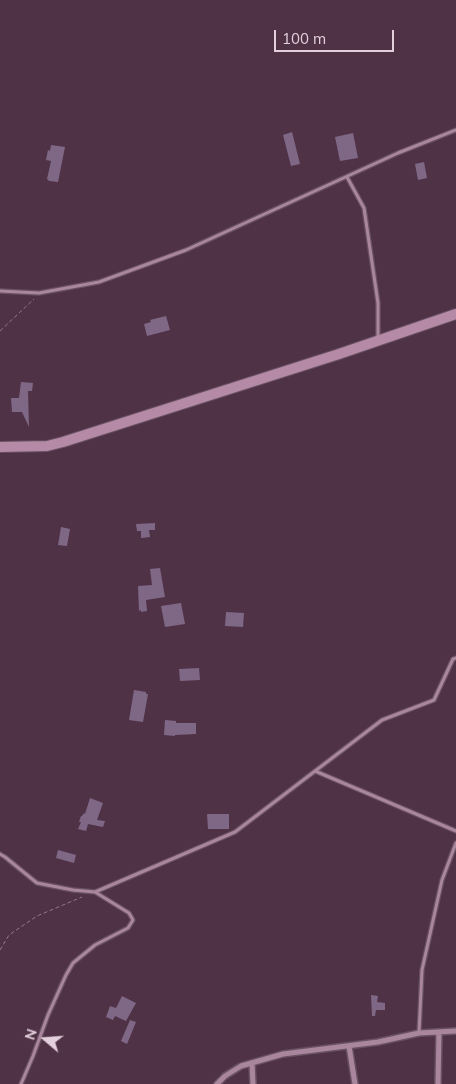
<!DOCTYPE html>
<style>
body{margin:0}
#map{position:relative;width:456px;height:1084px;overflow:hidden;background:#503247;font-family:Mulish,sans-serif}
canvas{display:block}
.north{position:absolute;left:20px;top:1014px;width:50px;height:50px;-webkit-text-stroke:4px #503247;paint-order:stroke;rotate:288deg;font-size:14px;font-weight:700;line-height:20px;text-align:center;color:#e3d0dc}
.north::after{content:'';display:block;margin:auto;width:18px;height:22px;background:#e3d0dc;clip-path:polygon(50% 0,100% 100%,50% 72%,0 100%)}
.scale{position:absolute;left:274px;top:30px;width:120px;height:22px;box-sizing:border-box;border:2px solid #e3d0dc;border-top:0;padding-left:6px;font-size:15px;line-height:18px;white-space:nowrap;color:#e3d0dc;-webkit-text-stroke:4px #503247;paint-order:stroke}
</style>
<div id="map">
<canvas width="456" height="1084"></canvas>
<div class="north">N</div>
<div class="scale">100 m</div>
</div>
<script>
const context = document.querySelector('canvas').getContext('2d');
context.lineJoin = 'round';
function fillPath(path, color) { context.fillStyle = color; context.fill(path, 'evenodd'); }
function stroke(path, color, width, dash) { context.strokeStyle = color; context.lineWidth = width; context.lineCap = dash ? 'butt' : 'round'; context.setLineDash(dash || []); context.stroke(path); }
const building = new Path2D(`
 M292,132L300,164L291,166L283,135Z
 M353,133L358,158L340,161L335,137Z
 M51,145L65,147L58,182L49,181L47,179L51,161L46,160L48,150L50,151Z
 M424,162L427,178L418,180L415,164Z
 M166,316L170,330L147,336L144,324L151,322L150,320Z
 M21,382L33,383L32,391H28L29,427L22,412H12L11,398H19Z
 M155,523V530H149L150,537L141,538V531H137L136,524Z
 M61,527L70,529L67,546L58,545Z
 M160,568L165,597L146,600L147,611L141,612V610L139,611L138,586L152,585L150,569Z
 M181,603L185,624L165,627L161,606Z
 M226,612L244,613L243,627L225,626Z
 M199,668L200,680L180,681L179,669Z
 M134,690L146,692V694H148L143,722L129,720Z
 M165,720L176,721V723H196V734L175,735V736L164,735Z
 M90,798L103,803L97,820L105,821L103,827L88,824L86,831L78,829L81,822H79L81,816H82L84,813L85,814Z
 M207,814H229V829H208Z
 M58,850L76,855L74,863L56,858Z
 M371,995L378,996L377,1002L385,1003V1010H376L375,1016H372Z
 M122,996L136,1003L126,1021L115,1016L113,1020L106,1017L110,1006L116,1008Z
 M130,1020L136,1022L127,1044L121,1041Z`);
const path = new Path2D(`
 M0,331L34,299
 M0,950L9,935L37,916L82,897`);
const service = new Path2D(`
 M347,177L364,208L378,303V338
 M0,291L39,293L99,282L186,250L398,153L456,130
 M315,771L456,831
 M0,854L5,857L37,883L73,890L95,892L235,832L382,720L434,700L453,659L456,658
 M419,1033L422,970L442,880L456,843
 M21,1084L33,1056L48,1015L66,975L73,963L95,945L128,928L133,920L129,913L95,892`);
const minor = new Path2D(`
 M349,1046L355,1084
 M252,1063L253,1084
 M217,1084L225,1076L241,1066L283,1054L378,1042L419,1033L456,1031
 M438,1084L439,1032`);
const secondary = new Path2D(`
 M0,447L47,446L63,442L339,354L456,314`);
fillPath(building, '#7f6886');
stroke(service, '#695162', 5.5);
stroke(minor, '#695162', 8);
stroke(secondary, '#695162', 12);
stroke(path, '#917889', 1, [4, 2.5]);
stroke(service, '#a9869e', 3);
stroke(minor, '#a9869e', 5);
stroke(secondary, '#b58aa7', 10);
</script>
